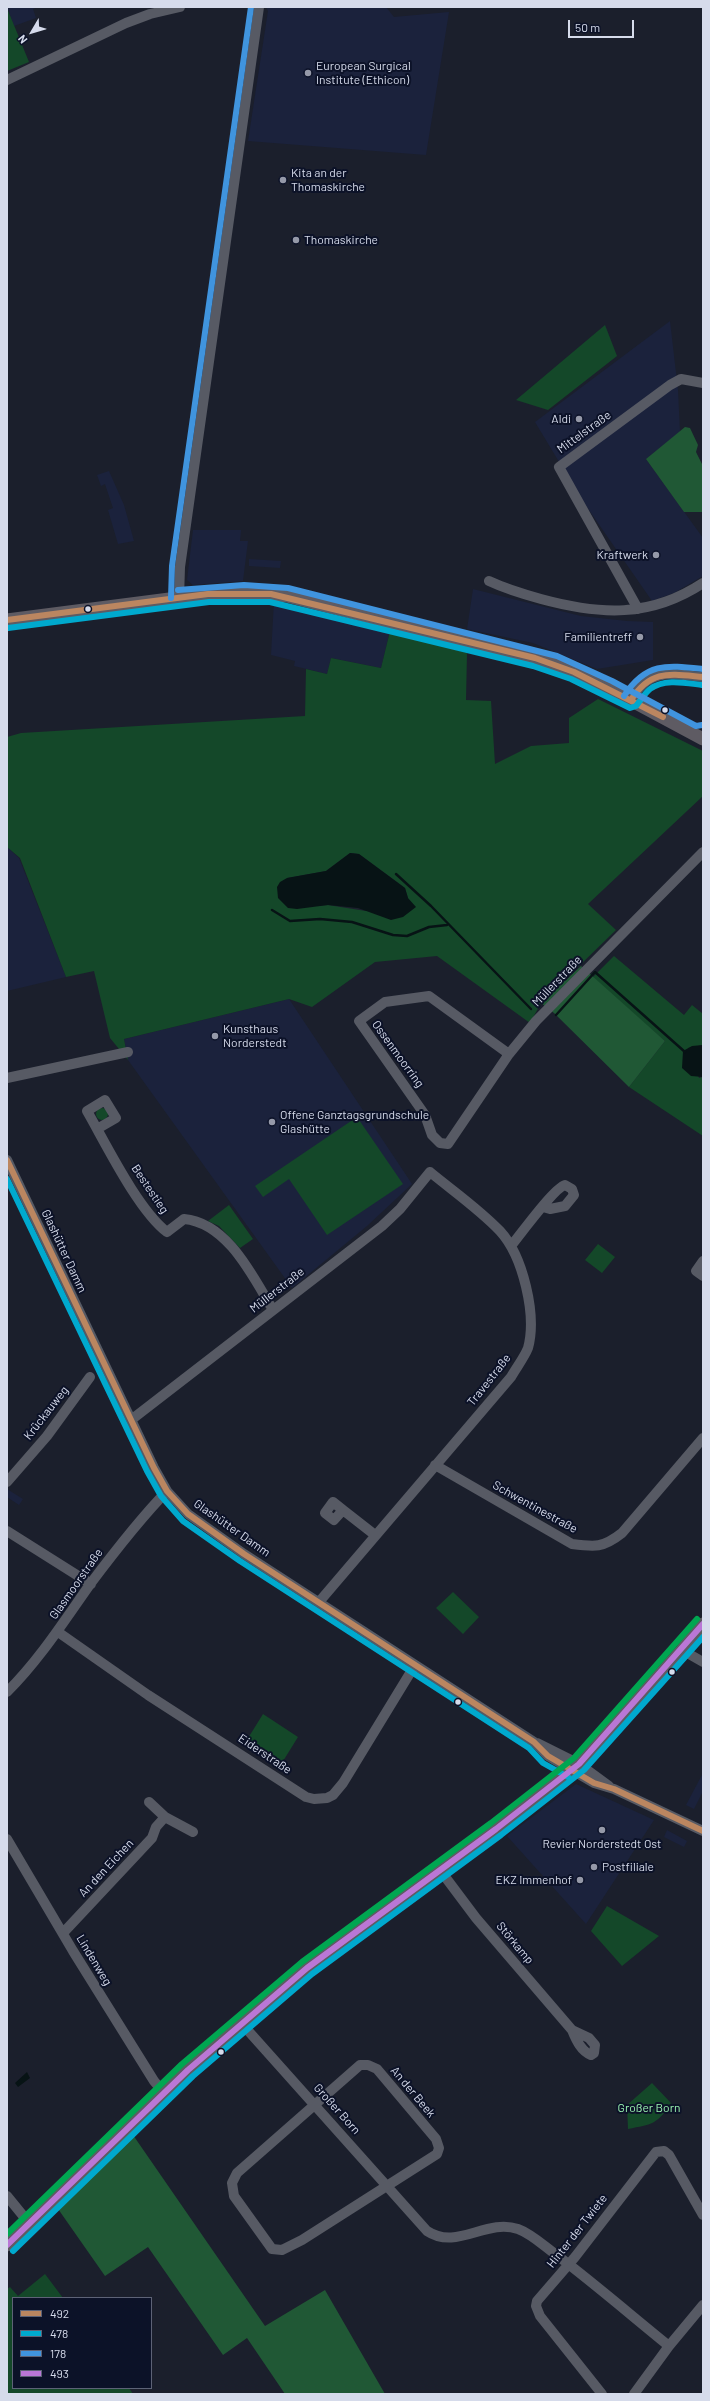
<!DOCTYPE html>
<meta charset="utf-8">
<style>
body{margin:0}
#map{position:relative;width:710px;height:2401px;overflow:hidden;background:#1b1f2c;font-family:Barlow,sans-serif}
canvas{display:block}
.frame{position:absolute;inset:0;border:8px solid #d6dbeb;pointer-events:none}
.legend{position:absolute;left:12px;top:2297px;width:140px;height:92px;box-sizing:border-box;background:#0c1228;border:1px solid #5d6276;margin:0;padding:5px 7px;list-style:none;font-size:12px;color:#d6dbeb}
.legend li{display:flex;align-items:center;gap:8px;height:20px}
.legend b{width:20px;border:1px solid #5d6276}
.north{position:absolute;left:12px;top:12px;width:40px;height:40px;-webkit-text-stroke:3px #0c1228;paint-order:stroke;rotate:232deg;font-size:11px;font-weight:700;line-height:16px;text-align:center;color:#d6dbeb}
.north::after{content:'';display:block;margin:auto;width:14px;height:18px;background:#d6dbeb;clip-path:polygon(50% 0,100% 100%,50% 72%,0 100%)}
.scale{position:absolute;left:568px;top:20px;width:66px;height:18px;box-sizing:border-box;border:2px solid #d6dbeb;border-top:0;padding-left:5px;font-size:12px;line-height:14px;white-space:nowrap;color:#d6dbeb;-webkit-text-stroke:3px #0c1228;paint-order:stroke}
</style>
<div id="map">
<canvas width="710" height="2401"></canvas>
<div class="frame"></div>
<ul class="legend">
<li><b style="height:5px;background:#bb8660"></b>492</li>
<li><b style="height:5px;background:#00a9ce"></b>478</li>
<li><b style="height:5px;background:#4094de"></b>178</li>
<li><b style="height:5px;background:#ba77d6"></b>493</li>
</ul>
<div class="north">N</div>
<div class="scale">50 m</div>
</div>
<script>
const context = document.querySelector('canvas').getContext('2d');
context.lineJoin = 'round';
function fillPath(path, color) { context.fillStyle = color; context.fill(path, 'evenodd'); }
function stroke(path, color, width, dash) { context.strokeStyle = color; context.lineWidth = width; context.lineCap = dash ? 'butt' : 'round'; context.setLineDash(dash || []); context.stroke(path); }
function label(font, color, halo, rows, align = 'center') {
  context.font = font + ' Barlow,sans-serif'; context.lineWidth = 4; context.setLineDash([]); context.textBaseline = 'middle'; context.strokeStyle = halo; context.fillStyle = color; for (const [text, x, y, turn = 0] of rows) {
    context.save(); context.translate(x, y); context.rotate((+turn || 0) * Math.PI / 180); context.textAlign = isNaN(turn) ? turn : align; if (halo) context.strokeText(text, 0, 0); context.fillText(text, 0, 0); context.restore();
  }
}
const built = new Path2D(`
 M7,7H38L33,9L36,18L14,26Z
 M266,7H386L394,17L449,12L426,155L248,141L268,11Z
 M670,321L678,390L680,432L646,459L703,538V576L674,593L652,601L582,500L535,422Z
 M109,471L124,505L134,541L118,544L108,510L113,508L105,484L101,486L97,475Z
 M193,530H241L240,541H248L243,581L193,585L187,580Z
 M249,559L281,561L280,568L249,566Z
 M473,589L581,616L627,621L653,622V660L597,669L533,643L467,629Z
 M274,601L390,631L381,668L331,658L327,674L294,666L295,661L271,655Z
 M7,847L19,858L66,977L7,991Z
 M289,999L412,1184L367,1226L292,1288L128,1060L124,1039Z
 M7,1489L23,1499L19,1505L7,1497Z
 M703,1773V1791L694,1809L686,1805Z
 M576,1784L654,1820L586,1924L507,1836Z
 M667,1830L687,1841L684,1847L664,1837Z`);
const green = new Path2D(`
 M7,8L29,62L7,71Z
 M605,325L617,356L548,410L516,400Z
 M390,631L467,653L466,700L491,701L495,764L531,746L569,743V718L598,699L703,751V796L588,904L616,930L541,1003L530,1023L437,956L375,962L312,1007L289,999L124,1039L128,1060L110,1038L94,971L66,977L20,858L7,847V737L21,733L305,716L306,669L327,674L331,658L381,668ZM350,853L359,854L405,888L408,898L366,911L328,905L314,906L287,878L326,871Z
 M614,956L684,1015L692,1005L703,1014V1045L688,1048L699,1078L703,1077V1136L629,1087L665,1041L592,978Z
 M96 1114a6 6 0 1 1 12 0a6 6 0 1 1-12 0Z
 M357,1117L403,1184L327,1235L289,1179L263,1197L255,1186Z
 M229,1205L253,1239L240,1248L219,1226L208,1221Z
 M598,1244L615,1257L602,1273L585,1260Z
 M453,1592L479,1617L463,1634L436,1608Z
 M263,1714L298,1737L280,1766L245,1743Z
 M607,1906L659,1936L622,1966L591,1931Z
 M652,2083L671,2103C657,2125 652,2124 628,2129L627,2105Z
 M45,2274L63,2298H13V2388H129L133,2394H7V2289L10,2287L18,2296Z`);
const forest = new Path2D(`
 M685,427L690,428L698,445L696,452L703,466V512H684L646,459Z
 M581,966L665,1041L629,1087L554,1013L541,1003Z
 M133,2135L265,2326L325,2290L385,2394H285L247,2338L223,2355L148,2247L105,2276L56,2206Z`);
const water = new Path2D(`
 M350,853L359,854L405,888L408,898L416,907L403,917L391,920L358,908L328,905L297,909L288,908L278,898L277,887L280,882L287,878L326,871Z
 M703,1045V1077L691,1076L682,1068L683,1051L692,1046Z
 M27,2072L30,2078L18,2087L15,2083Z`);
const stream = new Path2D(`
 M396,874L431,906L531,1009
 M272,910L290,921L320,919L352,922L393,935L407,936L429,927L447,925
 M556,1015L595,972L685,1052`);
const minor = new Path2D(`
 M7,80L126,23L150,14L180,7
 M489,581C506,589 523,594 541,599C600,615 650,618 703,583
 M179,598L180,567L259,7
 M638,609L559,467L670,385L681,379L703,383
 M631,700C649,667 671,674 703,677
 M509,1054L429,996L385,1002L359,1021L425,1115L432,1135L440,1143L448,1144L509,1054L536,1021L703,852
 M7,1078L128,1052
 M97,1129L116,1118L105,1100L87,1111C106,1144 138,1210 167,1232L184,1219C228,1223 253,1277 273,1310
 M7,1160L154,1468L167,1491L188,1514L244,1554L534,1742L548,1756L594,1783L614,1789L703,1831
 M511,1246C520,1235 554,1188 565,1185L572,1189L574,1195L565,1206L550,1209L543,1207
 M703,1261L696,1271L703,1276
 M131,1420L382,1226L400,1209L430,1172C453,1191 479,1209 500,1231C523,1256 537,1315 528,1348C524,1358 516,1368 511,1377L319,1602
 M435,1465L572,1544C595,1547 603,1548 622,1533L703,1438
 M7,1482L47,1436L90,1377
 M343,1510L333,1502L325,1513L334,1520L343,1510L375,1535
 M7,1531L91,1584
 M58,1632L148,1695L306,1797L314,1799L327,1798L333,1795L343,1783L415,1665
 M682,1650L703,1662
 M7,1692C40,1659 64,1621 91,1583C115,1551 139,1520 167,1491
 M537,1743L579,1764L609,1786
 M149,1802L165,1817L193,1832
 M7,1839L73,1951L154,2081L164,2093
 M440,1870L476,1918L572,2030L589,2038L595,2045L594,2053L591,2055C581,2051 576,2040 572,2030
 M63,1933L152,1838L156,1827L165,1817
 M243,2025L427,2231C457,2251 486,2218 518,2229C532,2234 545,2247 558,2256C596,2285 632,2316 669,2346
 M360,2065H368L377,2069L436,2139L439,2148L437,2154L302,2240L282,2250L272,2249L234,2196L232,2183L237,2173Z
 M7,2196L29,2223
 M602,2394L540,2316L536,2306L537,2301L575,2257L656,2152L664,2151L669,2155L703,2215
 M634,2394L669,2346L703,2305`);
const major = new Path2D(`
 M7,620L208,594H271L287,596L554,664L608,688L703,739
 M7,2245L188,2070L307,1968L496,1829L579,1764L682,1650L703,1624`);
const bus1 = new Path2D(`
 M7,620L208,594H271L535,658L574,672L663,717
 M631,700C651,669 670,674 703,677
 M7,1160L154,1468L167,1491L188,1514L244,1554L534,1742L548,1756L594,1783L614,1789L703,1831`);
const bus2 = new Path2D(`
 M8,628L209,602H270L533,666L571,679L630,708L636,706C641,700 644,694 650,689C664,678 686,683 702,685
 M7,1179L147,1471L161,1496L183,1521L240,1561L529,1748L543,1763L568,1777
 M13,2251L193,2076L312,1974L501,1835L584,1770L703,1637`);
const bus3 = new Path2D(`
 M178,590L244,585L288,588L557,656L612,681L696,726L702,725
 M171,598L172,566L251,7
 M624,696C646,662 667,665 703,669`);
const bus4 = new Path2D(`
 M7,2245L188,2070L307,1968L496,1829L579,1764L703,1624`);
const bus5 = new Path2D(`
 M7,2234L182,2064L302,1962L491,1823L574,1758L697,1619`);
const markers = [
 [308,73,4,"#9599a8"],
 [283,180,4,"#9599a8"],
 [296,240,4,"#9599a8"],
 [579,419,4,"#9599a8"],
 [656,555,4,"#9599a8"],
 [88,609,3.5,"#d6dbeb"],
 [640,637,4,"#9599a8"],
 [665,710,3.5,"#d6dbeb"],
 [215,1036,4,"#9599a8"],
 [272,1122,4,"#9599a8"],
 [672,1672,3.5,"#d6dbeb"],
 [458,1702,3.5,"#d6dbeb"],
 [602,1830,4,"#9599a8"],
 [594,1867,4,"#9599a8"],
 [580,1880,4,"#9599a8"],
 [221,2052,3.5,"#d6dbeb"]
];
const poiNames = [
 ["European Surgical",316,66],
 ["Institute (Ethicon)",316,80],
 ["Kita an der",291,173],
 ["Thomaskirche",291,187],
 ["Thomaskirche",304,240],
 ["Aldi",571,419,"right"],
 ["Kraftwerk",648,555,"right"],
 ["Familientreff",632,637,"right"],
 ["Kunsthaus",223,1029],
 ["Norderstedt",223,1043],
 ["Offene Ganztagsgrundschule",280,1115],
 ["Glashütte",280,1129],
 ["Revier Norderstedt Ost",602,1844,"center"],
 ["Postfiliale",602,1867],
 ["EKZ Immenhof",572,1880,"right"]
];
const streetNames = [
 ["Mittelstraße",584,432,-36],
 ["Müllerstraße",557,981,-46],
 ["Ossenmoorring",398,1054,54],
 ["Bestestieg",150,1189,56],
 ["Glashütter Damm",64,1251,65],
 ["Müllerstraße",277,1290,-38],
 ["Travestraße",489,1380,-52],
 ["Krückauweg",46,1413,-52],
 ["Schwentinestraße",535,1507,29],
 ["Glashütter Damm",232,1528,35],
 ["Glasmoorstraße",76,1584,-55],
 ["Eiderstraße",265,1754,34],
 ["An den Eichen",106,1868,-47],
 ["Störkamp",515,1943,50],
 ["Lindenweg",94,1960,59],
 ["An der Beek",413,2092,50],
 ["Großer Born",337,2109,48],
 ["Hinter der Twiete",577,2231,-52]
];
const parkNames = [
 ["Großer Born",649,2108]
];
fillPath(built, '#1b223c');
fillPath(green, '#144829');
fillPath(forest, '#205835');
fillPath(water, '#071315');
stroke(stream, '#071315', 2.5);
stroke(minor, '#575a64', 10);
stroke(major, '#5e5b63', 13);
stroke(bus1, '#bb8660', 6);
stroke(bus2, '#00a9ce', 6);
stroke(bus3, '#4094de', 6);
stroke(bus4, '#ba77d6', 6);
stroke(bus5, '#00a651', 6);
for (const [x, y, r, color] of markers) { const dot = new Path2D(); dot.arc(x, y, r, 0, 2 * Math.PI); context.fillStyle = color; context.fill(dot); stroke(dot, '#0c1228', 1.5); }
label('12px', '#d6dbeb', '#0c1228', poiNames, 'left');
label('12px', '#d6dbeb', '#0c1228', streetNames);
label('12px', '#9af3b0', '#0c1228', parkNames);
</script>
